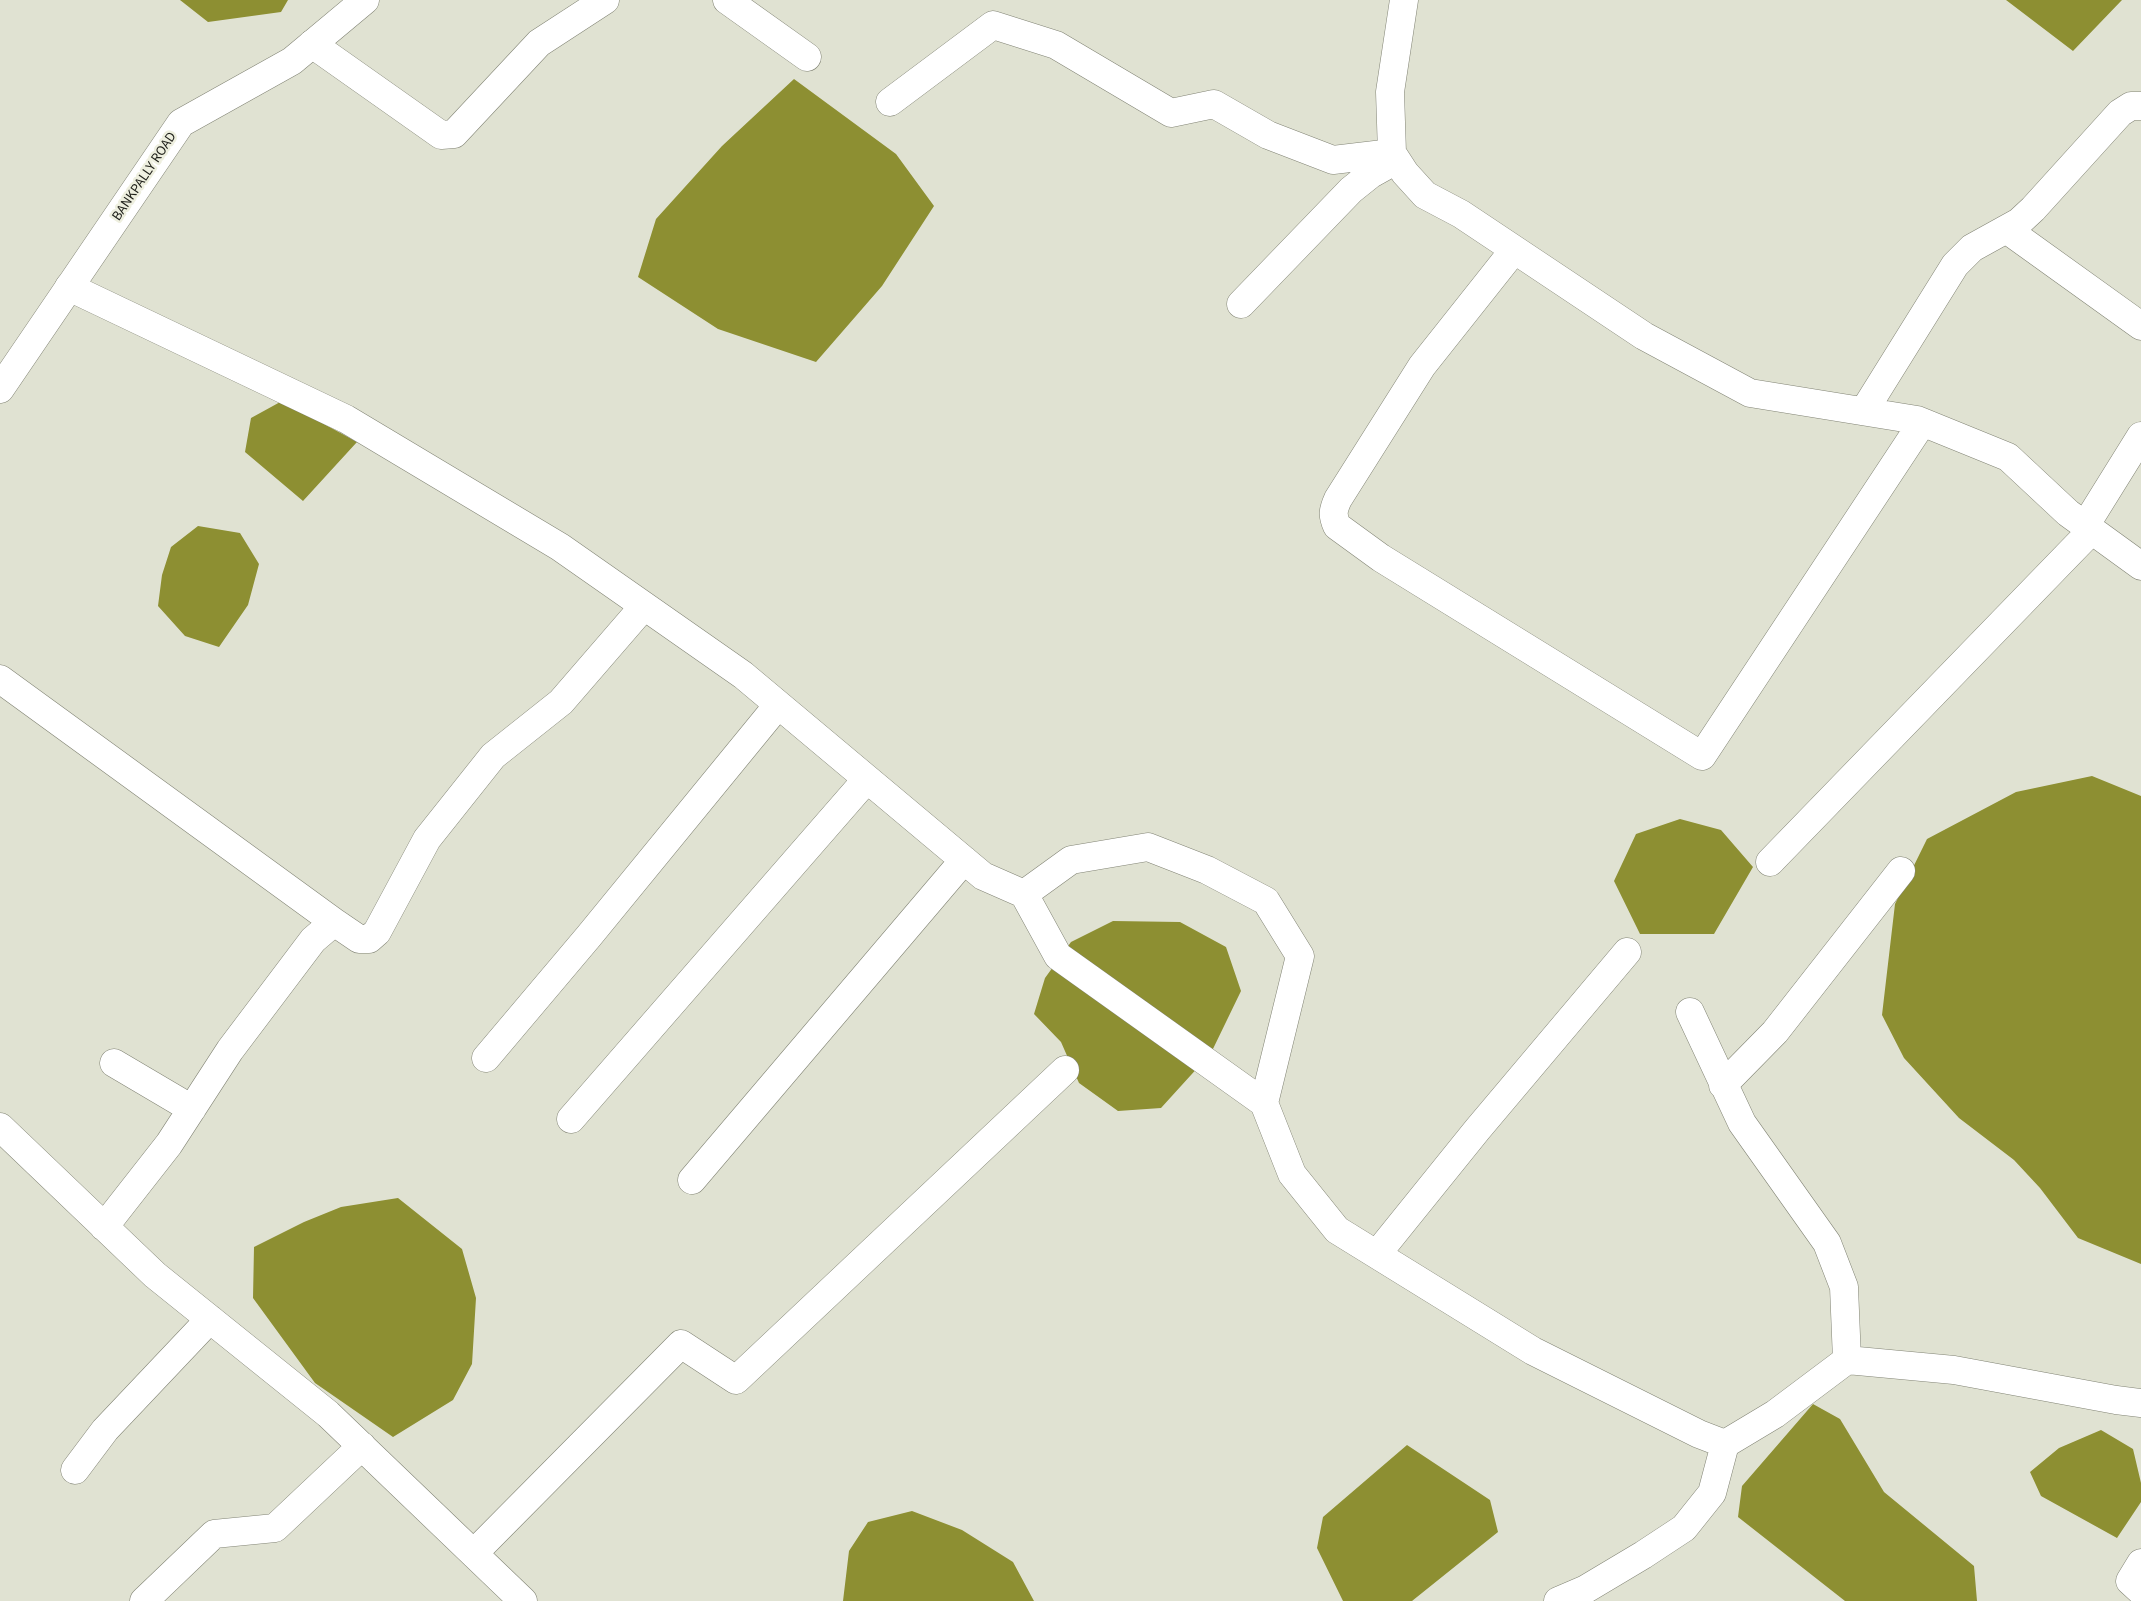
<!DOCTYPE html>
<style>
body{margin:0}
canvas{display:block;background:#e0e2d2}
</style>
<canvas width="2141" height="1601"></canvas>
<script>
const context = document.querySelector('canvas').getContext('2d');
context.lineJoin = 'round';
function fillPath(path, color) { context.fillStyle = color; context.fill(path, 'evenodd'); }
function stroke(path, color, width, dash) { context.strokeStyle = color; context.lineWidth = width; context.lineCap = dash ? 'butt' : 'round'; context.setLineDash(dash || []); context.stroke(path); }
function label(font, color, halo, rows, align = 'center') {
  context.font = font + ' "Source Sans 3",sans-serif'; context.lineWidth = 5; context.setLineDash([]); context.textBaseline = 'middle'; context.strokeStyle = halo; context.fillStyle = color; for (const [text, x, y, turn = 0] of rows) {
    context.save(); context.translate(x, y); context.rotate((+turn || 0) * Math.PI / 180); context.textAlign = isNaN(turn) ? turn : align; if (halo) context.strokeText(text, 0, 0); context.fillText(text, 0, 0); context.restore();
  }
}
const water = new Path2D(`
 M180,0H288L281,12L208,22Z
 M2006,0H2122L2073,51Z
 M794,79L896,154L934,206L882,286L816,362L718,329L638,277L656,219L722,146Z
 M282,401L357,442L303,501L245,452L251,418Z
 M198,526L240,533L259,564L248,605L219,647L185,636L158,606L162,575L171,547Z
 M2092,776L2141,796V1264L2078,1238L2040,1188L2014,1160L1959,1118L1904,1058L1882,1015L1895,904L1927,839L2016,792Z
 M1680,819L1721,830L1753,867L1714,934H1640L1614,881L1636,834Z
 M1113,921L1180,922L1226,947L1241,991L1211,1053L1161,1108L1118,1111L1079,1083L1061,1042L1034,1014L1045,978L1071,942Z
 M398,1198L462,1249L476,1298L472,1364L453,1400L393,1437L315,1383L253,1298L254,1247L304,1222L341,1207Z
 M1813,1404L1840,1419L1884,1492L1974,1566L1977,1601H1845L1738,1517L1742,1486Z
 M2101,1430L2133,1449L2141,1483V1502L2117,1538L2041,1496L2030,1472L2059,1448Z
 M1407,1445L1490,1500L1498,1532L1412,1601H1343L1317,1548L1323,1517Z
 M912,1511L962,1530L1013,1562L1034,1601H843L849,1551L868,1522Z`);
const street = new Path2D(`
 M727,0L807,57
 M1404,0L1390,92L1392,153L1405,173L1425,195L1461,214L1644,336L1750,393L1917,420L2008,457L2068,513L2141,566
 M312,44L441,135L454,134L539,43L605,0
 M890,102L993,25L1056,45L1171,113L1214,104L1268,135L1333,160L1392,153
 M2006,229L2141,326
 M1514,250L1422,366L1338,499C1333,510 1332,515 1337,526L1381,558L1702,756L1922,423
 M69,287L346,419L560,547L743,675L983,876L1024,894L1071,860L1148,847L1207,870L1266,901L1300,956L1264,1103L1292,1174L1337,1230L1533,1351L1699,1434L1725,1444L1712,1493L1684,1528L1643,1555L1586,1589L1558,1601
 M1241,304L1351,190L1371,174L1396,160
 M1864,411L1955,265L1972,248L2019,222L2033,209L2120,113L2131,106H2141
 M2085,526L2141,436
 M0,679L334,922L359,939H369L377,932L427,839L493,756L561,702L644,606
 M1770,862L2092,530
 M1024,894L1058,956L1264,1103
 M1690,1012L1742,1123L1827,1243L1844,1287L1847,1360
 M486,1058L589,936L778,705
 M114,1063L192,1109
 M1723,1085L1775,1032L1901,871
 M571,1119L867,779
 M0,1127L155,1275L328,1414L523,1601
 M692,1180L964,860
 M104,1227L169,1144L230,1050L313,940L334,922
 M1377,1254L1477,1130L1627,952
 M1725,1444L1775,1414L1847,1360L1954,1370L2116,1400L2141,1403
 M75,1470L105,1430L210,1319
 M474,1553L681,1344L736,1380L1065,1070
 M2141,1563L2130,1581L2141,1591
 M144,1601L214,1534L275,1528L362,1446`);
const secondary = new Path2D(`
 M0,389L181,123L292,61L365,0`);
const streetNames = [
 ["BANKPALLY ROAD",145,177,-56]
];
fillPath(water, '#8d8f32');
stroke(street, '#828475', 29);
stroke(secondary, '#828475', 29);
stroke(street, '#fff', 28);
stroke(secondary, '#fff', 28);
label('14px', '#21221c', '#eeefdf', streetNames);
</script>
